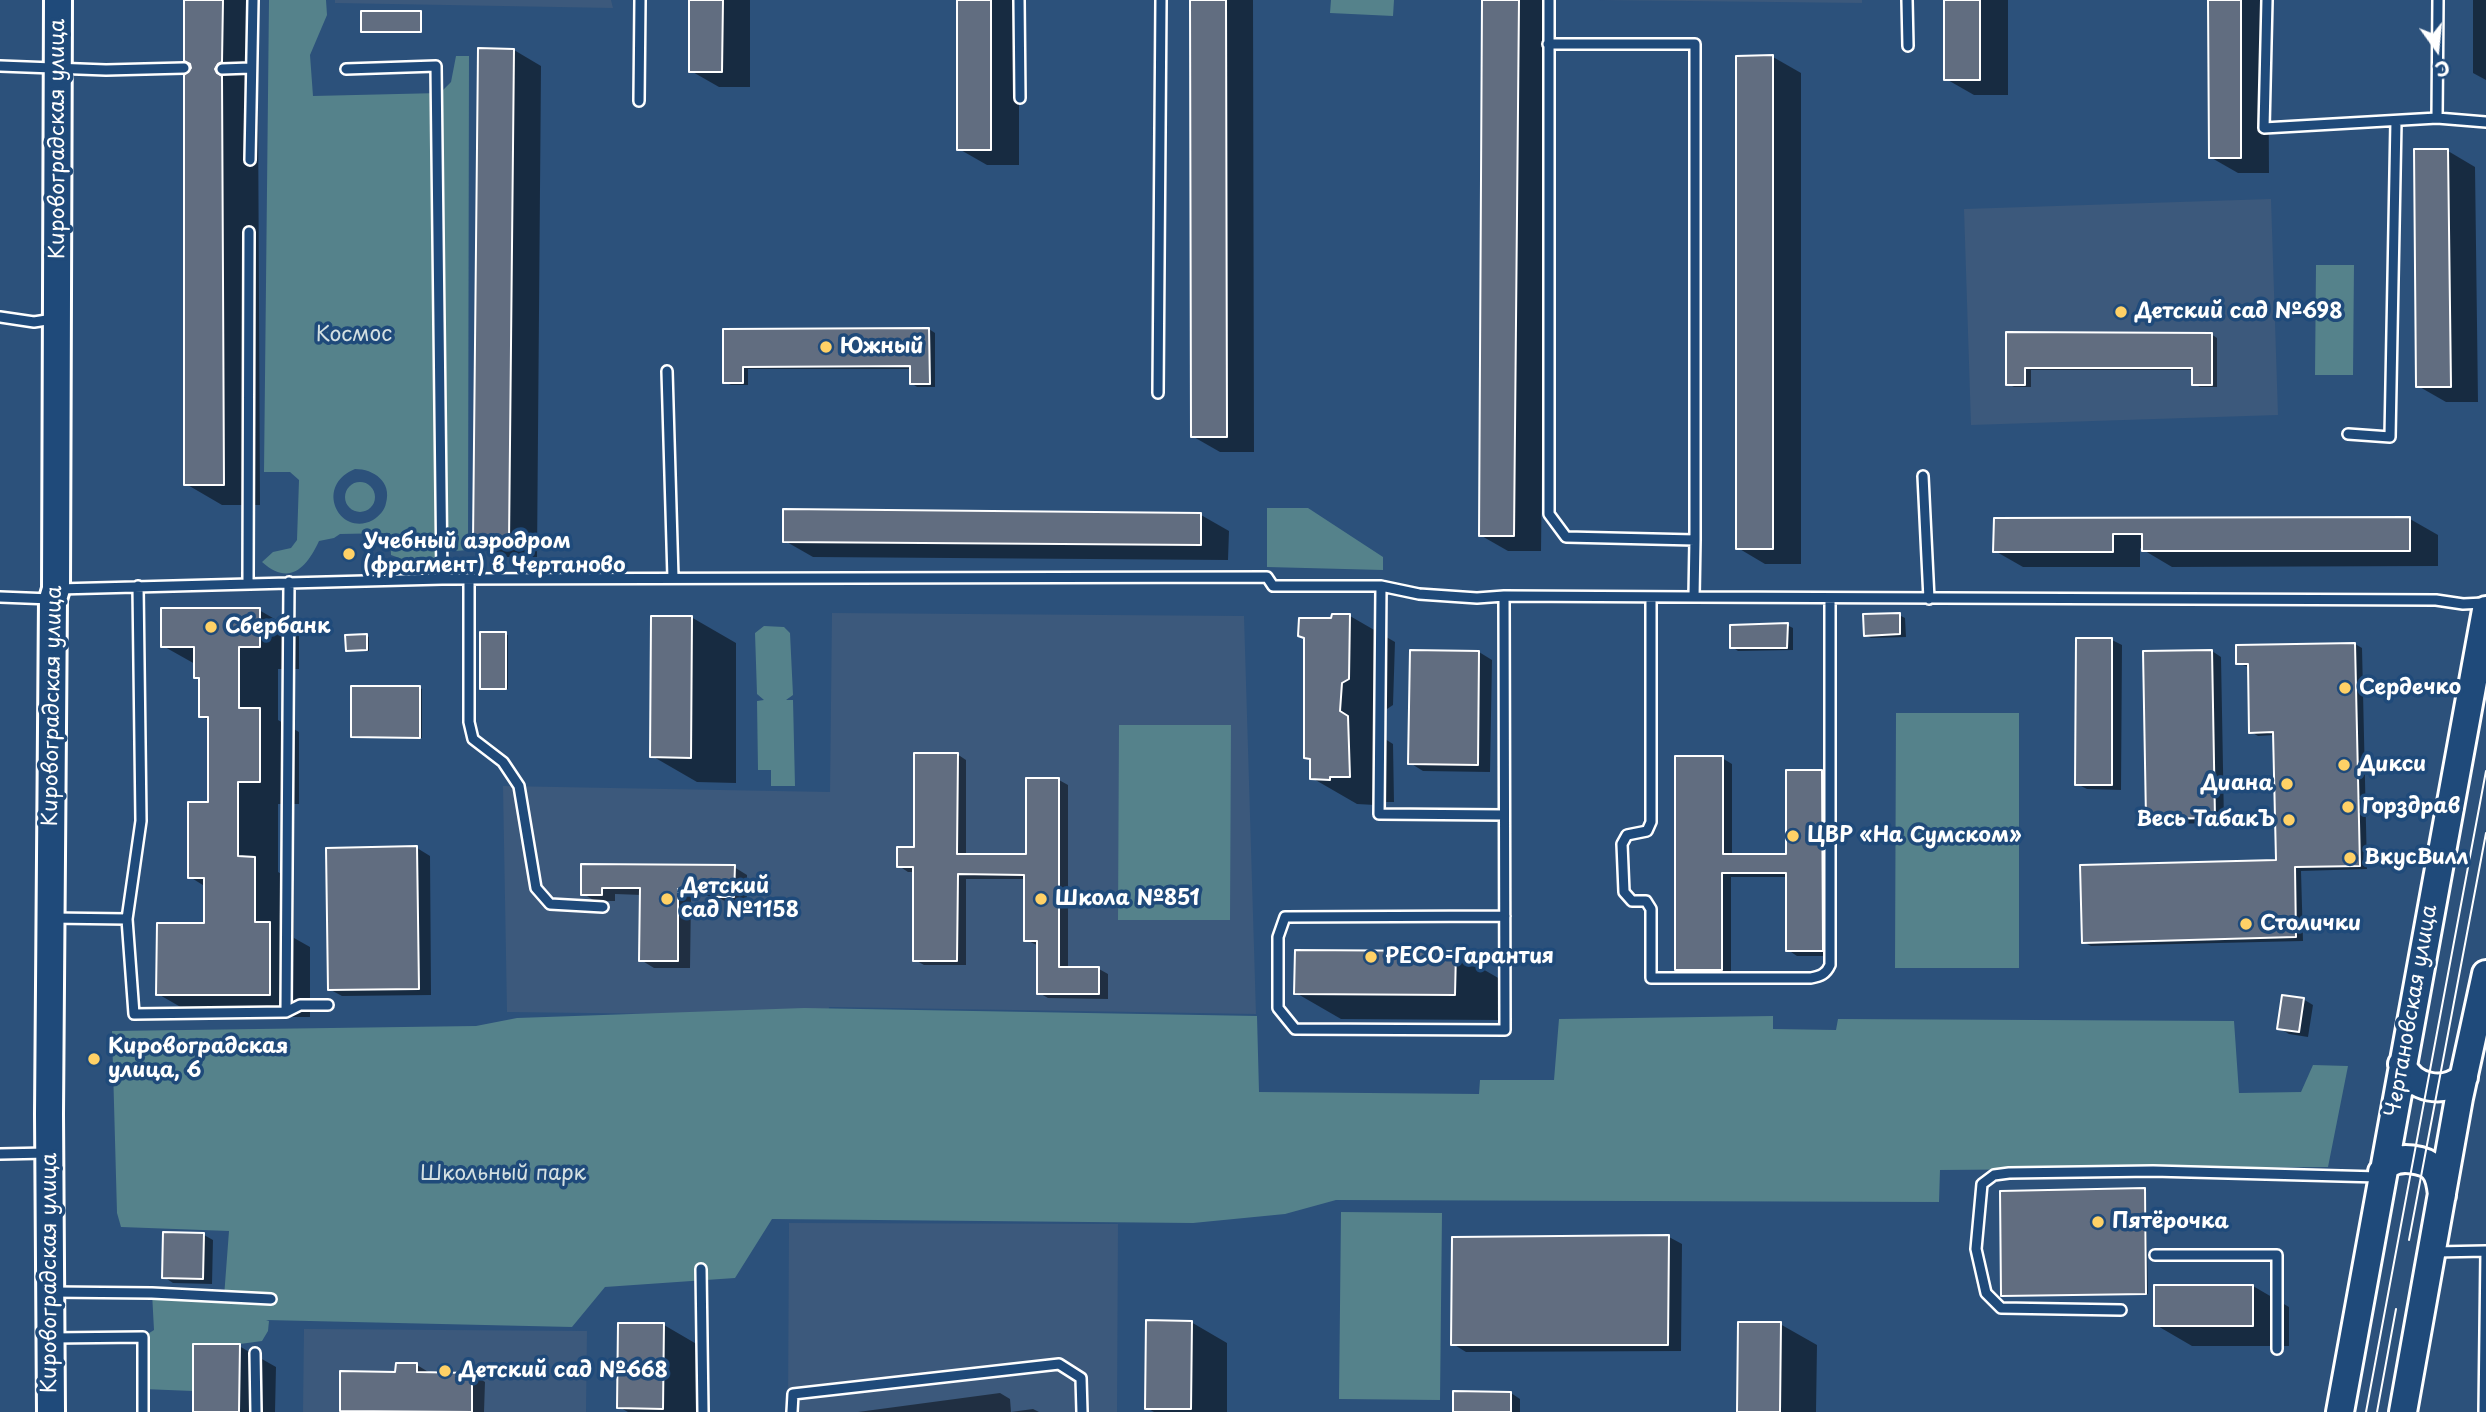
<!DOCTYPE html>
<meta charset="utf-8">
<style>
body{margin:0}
#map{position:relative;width:2486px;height:1412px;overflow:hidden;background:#2c517b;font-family:"Playpen Sans",sans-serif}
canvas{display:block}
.north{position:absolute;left:2402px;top:14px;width:70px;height:70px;-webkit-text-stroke:5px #1f4a7a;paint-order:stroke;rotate:165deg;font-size:19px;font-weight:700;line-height:28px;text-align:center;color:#fff}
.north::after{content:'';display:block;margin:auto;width:24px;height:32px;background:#fff;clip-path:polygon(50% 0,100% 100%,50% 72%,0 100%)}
</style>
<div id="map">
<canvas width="2486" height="1412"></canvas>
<div class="north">С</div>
</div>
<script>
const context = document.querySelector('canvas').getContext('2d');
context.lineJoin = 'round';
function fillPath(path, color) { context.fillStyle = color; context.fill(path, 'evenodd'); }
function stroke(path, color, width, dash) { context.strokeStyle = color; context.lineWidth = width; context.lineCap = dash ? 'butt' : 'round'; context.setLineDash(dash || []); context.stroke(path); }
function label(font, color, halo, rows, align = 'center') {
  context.font = font + ' "Playpen Sans",sans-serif'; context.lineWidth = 7; context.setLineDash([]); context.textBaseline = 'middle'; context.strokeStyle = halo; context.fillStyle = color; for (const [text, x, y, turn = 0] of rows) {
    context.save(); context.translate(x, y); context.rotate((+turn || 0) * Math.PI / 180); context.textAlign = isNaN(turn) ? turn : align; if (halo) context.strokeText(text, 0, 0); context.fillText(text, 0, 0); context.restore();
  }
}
const built = new Path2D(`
 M335,0H611L613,8L335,3Z
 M1598,0H1862V3Z
 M2271,199L2278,415L1971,425L1964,209Z
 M832,613L1244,616L1256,1014L829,1007L828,1016L507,1012L503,786L830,792Z
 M789,1223L1118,1224L1117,1412H788Z
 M304,1329L587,1331L586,1412H303Z`);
const green = new Path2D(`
 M269,0H326L327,15L310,55L313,96L440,93L451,82L456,56H469L468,550L442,552L432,563L417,569L405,560L391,555L390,533L340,534L334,538L319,541C306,569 289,586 262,562L273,552L291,548L297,540L299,480L290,472H264ZM355,469C374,469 392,482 386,503C385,510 379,516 373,520C340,538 313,486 355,469Z
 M1331,0H1394L1393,16L1330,13Z
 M2316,265H2354L2353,375H2315Z
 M345 497a15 15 0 1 1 30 0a15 15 0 1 1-30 0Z
 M1267,508H1308L1383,557V570L1267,567Z
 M764,626L784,627L790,633L793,695L786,700H793L795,786H771V770H758L757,701L764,700L757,694L755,633Z
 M1896,713H2019V968H1895Z
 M1119,725H1231L1230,920H1118Z
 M804,1008L1257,1016L1259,1092L1479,1094L1480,1080H1554L1559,1019L1773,1016V1029L1836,1030L1838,1019L2234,1021L2239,1093L2301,1092L2313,1065L2348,1066L2328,1167L1940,1170L1939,1202L1336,1200L1285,1214L1193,1223L772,1219L735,1278L605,1287L572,1327L266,1320L269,1321L268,1331L262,1341L240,1344H194L193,1391L143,1389V1337L154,1330L152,1293L224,1297L229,1231L121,1227L117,1213L112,1031L476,1026L517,1018Z
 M1341,1212L1442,1213L1440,1400L1339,1399Z`);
const shadow = new Path2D(`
 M186,0H259L258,82L254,84L252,95L258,99L260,505H222L186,484L193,69Z
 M691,0H750V87H719L691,71Z
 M959,0H1019V165H987L959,149Z
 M1191,0H1253L1254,452H1220L1192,436Z
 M1484,0H1547L1541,551H1508L1480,535Z
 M1946,0H2008V95H1974L1946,79Z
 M2210,0H2268L2269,173H2238L2210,157Z
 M2473,0H2486V80L2473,73Z
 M420,13L422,14V33L363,31Z
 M514,50L541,66L537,557H503L475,541Z
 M1773,57L1801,73V564H1765L1738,548Z
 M2448,151L2475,167L2478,402H2446L2418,386Z
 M929,329L935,333V387H917L911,383V369H748V385H731L725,382V330Z
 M2008,334H2211L2217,338V387H2200L2194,384V370H2031V387H2014L2008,384Z
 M1201,515L1229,531L1228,560L813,557L785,541Z
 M2410,519L2438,535V566L2172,567L2140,548V567H2023L1995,551V520Z
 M259,610L299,633V669H278V720L299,732V804H278V872L294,881V938L310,947V1017H198L158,994L206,925V887L190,877L209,804L210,721L201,716V680L195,677V664L163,646Z
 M1899,615L1905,618L1906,637L1871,638L1865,635Z
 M1350,616L1395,642L1393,705L1387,709L1385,739L1393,744L1394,802H1375V805L1357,804L1312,778V761L1306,757L1332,620Z
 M691,617L736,643V783L697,782L652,756Z
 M1787,625L1793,628V650L1738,651L1732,647Z
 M505,634L508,635V689L484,690L482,688Z
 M367,636L369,637V651L347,650Z
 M2078,640H2112L2122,645L2121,790L2087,789L2077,784Z
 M2355,644L2362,648L2367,869L2301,871L2303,941L2091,946L2083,942L2278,862L2275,735L2258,736L2251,732L2250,668L2238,663Z
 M2212,651L2221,657L2224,823L2157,824L2148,818Z
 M1479,652L1492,660L1490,772L1423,771L1410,763Z
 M420,688L422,689V738L353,736Z
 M957,754L966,760V856H1028L1059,780L1068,785V969H1099L1108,974V999L1048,998L1039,993V946L1026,940V879H966V965H924L915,960V872H908L899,866L915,849Z
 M1722,758L1732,764V856H1788L1822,772L1831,777L1832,956H1797L1788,950V877H1731V975H1686L1677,969Z
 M417,848L430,856L431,995L342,996L329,989Z
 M583,866L734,867L747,875V903H728L716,896H691L690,968H654L641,960L642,895L615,894V901H595L582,893Z
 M1455,953L1500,979V1020L1341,1019L1296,993Z
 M2303,999L2313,1005L2308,1037L2289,1034L2279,1028Z
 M2144,1190L2146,1192L2148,1294L2003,1295Z
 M204,1235L213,1240L212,1284L173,1283L164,1277Z
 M1669,1237L1682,1244L1681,1351L1466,1352L1453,1344Z
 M2253,1286L2289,1307V1346H2192L2156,1325Z
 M1191,1322L1227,1343V1412H1154L1147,1408Z
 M1780,1324L1817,1345L1816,1412H1741Z
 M664,1325L700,1346L699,1412H628L619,1407Z
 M239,1346L276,1367L275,1412H195Z
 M417,1365L430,1373L472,1374L485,1382L484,1412H346L342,1410L397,1374Z
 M1000,1393L1010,1399L1011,1412L1033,1409L1039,1412H858Z
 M1511,1393L1520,1399V1412H1454Z`);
const building = new Path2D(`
 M184,0H223L222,62L218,64L215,69L217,73L222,76L224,485H184V75L191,68L190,64L184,61Z
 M689,0H723L722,72H689Z
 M957,0H991V150H957Z
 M1190,0H1226L1227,437H1191Z
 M1482,0H1519L1514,536H1479Z
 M1944,0H1980V80H1944Z
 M2208,0H2241V158H2209Z
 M361,11H421V32H361Z
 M478,48L514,49L509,542H473Z
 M1773,55V549H1736V56Z
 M2414,149H2448L2451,387H2416Z
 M929,328L930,384H910V366L743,367V383H723V329Z
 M2006,332L2212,333V385H2192V368H2025V385H2006Z
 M783,509L1201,513V545L783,542Z
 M2410,517V551H2142V534H2113V552H1993L1994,518Z
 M161,608H260V647H239V708H260V782H238V856L255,857V922H270V995H156L157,923H204V878H188V802H208V717H199V678H194V647H161Z
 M1900,613V634L1864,636L1863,614Z
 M1332,614H1350L1349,679L1342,683L1340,711L1348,716L1350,777H1330V780L1310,779V759L1304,758V638L1298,636L1299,618H1331Z
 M651,616H692L691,758L650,757Z
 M1788,623L1787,648H1730V625Z
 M480,632H506V689H480Z
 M367,634V650L346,651L345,635Z
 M2076,638H2112V785H2075Z
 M2355,643L2360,866L2295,867L2296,937L2082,943L2080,865L2276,860L2273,732L2249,733L2248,664H2236V645Z
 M1410,650L1479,651L1478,765L1408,764Z
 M2212,650L2215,818L2146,819L2143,651Z
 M351,686H420V738L351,737Z
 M914,753H958L957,854H1026V778H1059V967H1099V994H1037V941H1024V875L958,874L957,961H913V867H897V847H914Z
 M1675,756H1723V854H1786V770H1822L1823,951H1786V873H1722V970H1675Z
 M417,846L419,989L328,990L326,848Z
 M581,864L735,865L734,897H713V890L678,889V961H639L640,888H602V895H581Z
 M1295,950L1456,951L1455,995L1294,994Z
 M2282,995L2304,998L2299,1032L2277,1029Z
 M2145,1188L2146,1294L2001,1296L2000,1191Z
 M163,1232L204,1233L203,1279L162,1278Z
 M1669,1235L1668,1345H1451L1452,1237Z
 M2154,1285H2253V1326H2154Z
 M1146,1320L1192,1321L1191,1409H1145Z
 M1738,1322H1781L1780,1412H1737Z
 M618,1323H664L663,1409L617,1408Z
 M193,1344H240L239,1412H193Z
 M396,1363H417V1372L472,1373V1412L340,1411V1371L395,1372Z
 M1453,1391L1511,1392V1412H1453Z`);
const lane = new Path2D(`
 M1019,0L1020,98
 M1549,0V514L1566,537L1695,540L1694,597L2436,600L2463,604L2484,603
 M1907,0L1908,46
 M2267,0L2264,128L2437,118
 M2438,0L2437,118L2486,122
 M1548,44H1695V540
 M0,66L106,70L184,68
 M222,69L250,68
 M346,69L436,66L442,579
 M639,101L640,0
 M250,160L253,0
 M0,317L34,322L53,319
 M667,371L673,578
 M1158,393L1161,0
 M2348,434L2390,437L2396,121
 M1923,476L1929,599
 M469,580V722L473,739L503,762L519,786L536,888L550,904L603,907
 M248,582L249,232
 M138,586L141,821L127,919L134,1014L286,1012L300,1005H328
 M1381,586L1379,814L1504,815
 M58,589L442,579L1267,577L1273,586H1381L1419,594L1477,598L1504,596L1694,597
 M1504,596L1505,1030L1295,1029L1278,1008V937L1285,917L1505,916
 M0,597L51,599
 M1651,598V822L1647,831L1627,835L1622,844L1624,892L1632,901H1646L1651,909V978H1811C1821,976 1826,974 1830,965V599
 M51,918L127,919
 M286,1012L289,582
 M0,1154L47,1153
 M2435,1252L2486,1251
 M2155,1255H2277V1349
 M701,1269L703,1412
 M52,1292L152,1293L271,1299
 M2121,1310L2001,1308L1986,1293L1976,1249L1982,1184L1994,1175L2009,1173L2153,1171L2379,1177
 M52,1338L143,1337V1412
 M255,1353L256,1412
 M792,1412L793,1394L1059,1364L1081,1378L1082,1412
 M2484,1412L2486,1251`);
const secondary = new Path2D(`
 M2402,1064C2411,1089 2445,1095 2464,1077
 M2382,1172C2385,1169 2386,1165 2390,1163C2400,1156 2425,1159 2433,1168C2440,1175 2441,1185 2442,1195
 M51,1412L49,1114L53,599L56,589L58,0
 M2340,1412L2486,610
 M2403,1412L2459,1098L2486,974`);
const tram = new Path2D(`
 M2409,1240L2486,833
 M2366,1412L2486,771
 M2377,1412L2396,1309`);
const markers = [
 [2121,312,7,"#ffd166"],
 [826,347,7,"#ffd166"],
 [349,554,7,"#ffd166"],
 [211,627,7,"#ffd166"],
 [2345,688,7,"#ffd166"],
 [2344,765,7,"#ffd166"],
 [2287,784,7,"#ffd166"],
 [2348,807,7,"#ffd166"],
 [2289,820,7,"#ffd166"],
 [1793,836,7,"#ffd166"],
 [2350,858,7,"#ffd166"],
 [667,899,7,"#ffd166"],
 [1041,899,7,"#ffd166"],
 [2246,924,7,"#ffd166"],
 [1371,957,7,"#ffd166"],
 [94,1059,7,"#ffd166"],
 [2098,1222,7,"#ffd166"],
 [445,1371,7,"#ffd166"]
];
const streetNames = [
 ["Кировоградская улица",58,139,-90],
 ["Кировоградская улица",53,706,-89],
 ["Чертановская улица",2412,1011,-80],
 ["Кировоградская улица",50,1273,-90]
];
const poiNames = [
 ["Детский сад №698",2135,312],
 ["Южный",840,347],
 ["Учебный аэродром",363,542],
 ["(фрагмент) в Чертаново",363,566],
 ["Сбербанк",225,627],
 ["Сердечко",2359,688],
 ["Дикси",2358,765],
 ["Диана",2273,784,"right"],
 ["Горздрав",2362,807],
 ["Весь ТабакЪ",2275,820,"right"],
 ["ЦВР «На Сумском»",1807,836],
 ["ВкусВилл",2364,858],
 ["Детский",681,887],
 ["сад №1158",681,911],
 ["Школа №851",1055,899],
 ["Столички",2260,924],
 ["РЕСО-Гарантия",1385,957],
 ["Кировоградская",108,1047],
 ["улица, 6",108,1071],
 ["Пятёрочка",2112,1222],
 ["Детский сад №668",459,1371]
];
const parkNames = [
 ["Космос",354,335],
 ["Школьный парк",503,1174]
];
fillPath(built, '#3c597c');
fillPath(green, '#55828b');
fillPath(shadow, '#0007');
fillPath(building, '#616d80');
stroke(building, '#fff', 2);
stroke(lane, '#fff', 14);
stroke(secondary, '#fff', 32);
stroke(lane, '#1f4a7a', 9);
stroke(secondary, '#1f4a7a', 26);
stroke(tram, '#fff', 2);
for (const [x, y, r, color] of markers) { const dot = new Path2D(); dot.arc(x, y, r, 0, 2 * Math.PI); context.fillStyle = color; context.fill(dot); stroke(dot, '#1f4a7a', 2.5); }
label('21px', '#fff', '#1f4a7a', streetNames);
label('bold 21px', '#fff', '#1f4a7a', poiNames, 'left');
label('21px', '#d4e0e2', '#1f4a7a', parkNames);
</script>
